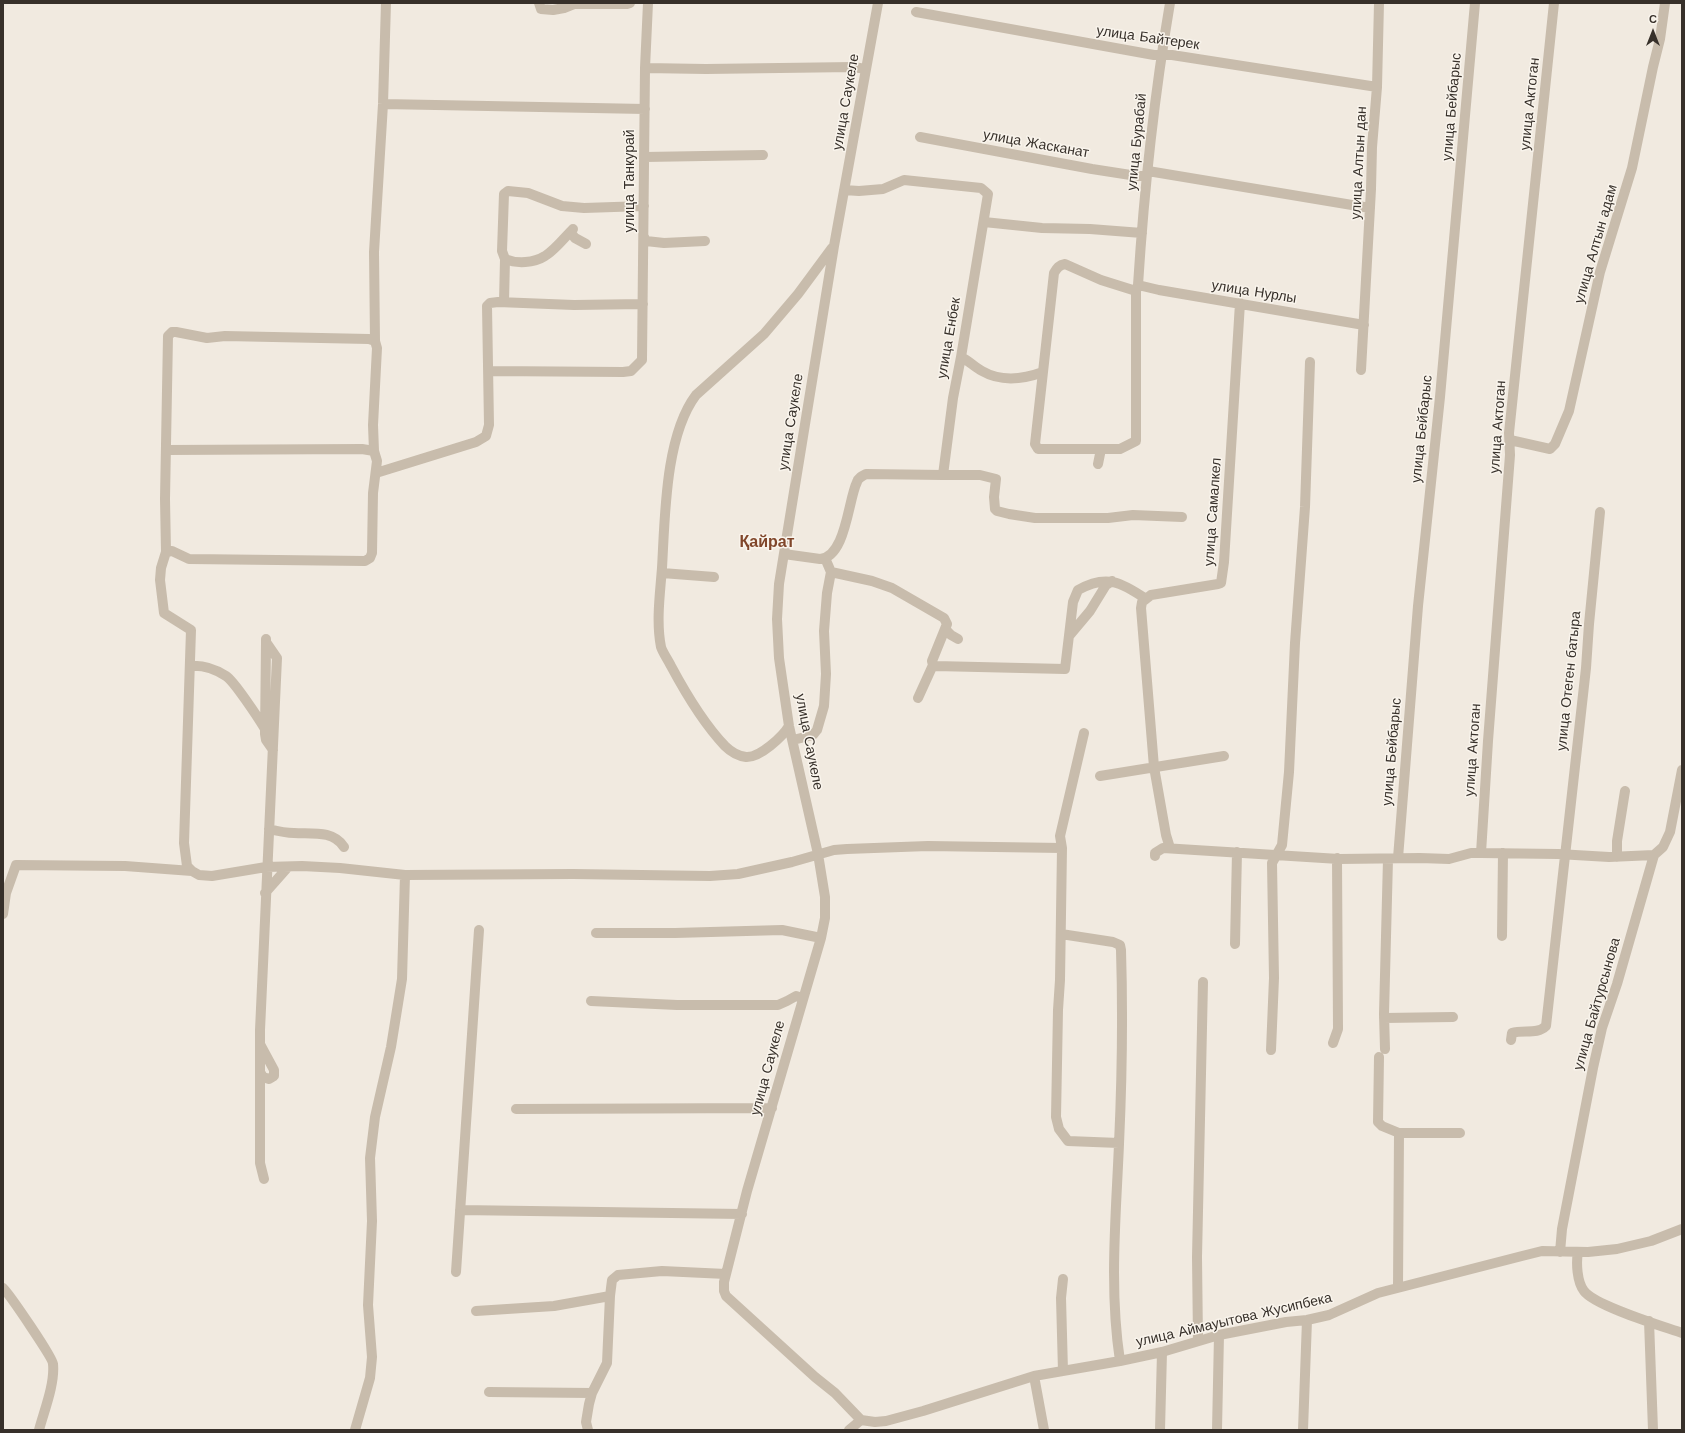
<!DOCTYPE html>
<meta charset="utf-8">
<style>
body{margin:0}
#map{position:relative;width:1685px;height:1433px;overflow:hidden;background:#f1eae0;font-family:"Work Sans",sans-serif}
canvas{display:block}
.frame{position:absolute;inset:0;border:4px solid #37302a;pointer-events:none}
.north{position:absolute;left:1633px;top:12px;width:40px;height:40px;-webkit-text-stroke:3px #f9f4ec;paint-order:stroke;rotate:0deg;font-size:11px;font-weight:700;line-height:16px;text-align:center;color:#37302a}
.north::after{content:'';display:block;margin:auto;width:14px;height:18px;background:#37302a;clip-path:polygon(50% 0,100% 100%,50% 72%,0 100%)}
</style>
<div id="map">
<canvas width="1685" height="1433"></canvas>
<div class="frame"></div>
<div class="north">С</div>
</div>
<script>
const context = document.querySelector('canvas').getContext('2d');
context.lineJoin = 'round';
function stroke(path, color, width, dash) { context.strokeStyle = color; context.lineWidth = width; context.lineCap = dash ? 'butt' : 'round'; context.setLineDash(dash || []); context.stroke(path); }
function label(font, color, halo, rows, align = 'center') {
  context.font = font + ' "Work Sans",sans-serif'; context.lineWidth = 3; context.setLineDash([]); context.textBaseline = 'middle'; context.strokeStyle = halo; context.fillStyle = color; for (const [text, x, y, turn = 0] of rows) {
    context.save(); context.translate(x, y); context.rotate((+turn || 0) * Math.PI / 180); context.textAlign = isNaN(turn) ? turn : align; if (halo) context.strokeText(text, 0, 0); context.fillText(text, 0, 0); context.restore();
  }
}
const minor = new Path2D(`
 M539,3L541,9L553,10L564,8L574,4H627L630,3
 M878,3L834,246L779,584L777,619L779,658L789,726L818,854L825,897V918L821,938L747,1191L724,1282V1291L726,1296L815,1377L835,1393L861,1420L875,1422L886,1421L923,1411L1034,1376L1120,1361L1162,1352L1219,1335L1286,1322L1307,1320L1329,1315L1378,1293L1522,1256L1542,1251L1588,1252L1617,1249L1651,1241L1682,1229
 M916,12L1154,55H1172L1377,87
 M645,68L706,69L853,67L866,69
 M383,104L645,109
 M920,137L1092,169L1137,176H1147
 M645,157L763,155
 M1148,171L1370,208
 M984,222L1042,228L1090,229L1142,233
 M570,232L575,238L586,244
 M644,237L646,241L664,243L705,241
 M505,259C517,264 534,263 545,256C554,251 565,237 573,229
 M1138,285L1159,290L1364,325
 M1136,291L1101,280L1065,264C1059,265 1057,268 1054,273L1035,444L1038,449H1120L1136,441V291L1138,285C1144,191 1154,97 1170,3
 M504,302L505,259L502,251L504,194L508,191L528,193L562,206L584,208L644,206
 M375,341L374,252L383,104L386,3
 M961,357C969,361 975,367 982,371C1001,382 1024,379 1043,372
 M1361,370L1371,189L1372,147L1377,87L1379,3
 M489,371L623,372L631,371L642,360L645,68L648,3
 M1510,440L1550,449L1555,444L1569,411L1600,272L1632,168L1653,67L1660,39L1665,3
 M167,450L362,449L374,451
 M1098,464L1101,449
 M376,473L476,442L486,436L489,425L487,306L490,303L498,302L574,305L643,304
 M943,475H980L996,479L994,497L995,509L997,511L1009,514L1035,518H1108L1133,515L1182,517
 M166,552L172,551L189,559L365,561L370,558L372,553L373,493L377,461L374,451L373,425L377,348L375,341L369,339L225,336L207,338L176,332H172L168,336L165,499L166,552L161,568L160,580L164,613L191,630L184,843L187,866L192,871
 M784,554L820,559C846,557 848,500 857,482C858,478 862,476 866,474L943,475L953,398L961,357L988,194L981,188L904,180L883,189L859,191L844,190
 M831,572L872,581L892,588L944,618L947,624L932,661L933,665L935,666L1065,669L1073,602L1078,590C1106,574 1121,582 1146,599
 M662,573L714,577
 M945,629L951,635L958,639
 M1069,636L1090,611L1106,585L1112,581
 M266,642L265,734L266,740L273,750
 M190,666C202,665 215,669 226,676C234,681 259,719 265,729
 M918,698L933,665
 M789,726C783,736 760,758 746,757C738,756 731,752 725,746C703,723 686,694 671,666C668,660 663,653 661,647C656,622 660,594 662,568C665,517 665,436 696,395L764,334L798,294L832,248
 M1084,733L1060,836L1062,848L1060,980L1058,1010L1056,1117L1059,1129L1068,1141L1119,1143
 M793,740L813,735L817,730L824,706L826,674L824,631L827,593L831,572L825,558
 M1100,776L1224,756
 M269,829C277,831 286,833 294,833C312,834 333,830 344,847
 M1170,848L1166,835L1154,767L1141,608L1142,602L1151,595L1218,584L1221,583L1224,562L1240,303
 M1481,853L1488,741L1510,455L1509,433L1554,3
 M1155,856V853L1163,848L1339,859L1420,858L1449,859L1471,853H1481L1558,854L1609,857L1654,855
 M1617,857V841L1625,791
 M1398,858L1418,606L1440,397L1475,3
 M265,893L288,867
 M3,914L6,893L16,865L125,866L192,871L199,875L212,876L266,867L302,866L340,868L405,875L573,874L710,876L738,874L792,862L834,850L847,849L928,846L1062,848
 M596,933H675L782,930L821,938
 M1061,934L1113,942L1120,945L1121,950C1123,1014 1122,1079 1119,1144C1116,1216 1109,1289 1120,1361
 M1502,936L1503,853
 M1235,944L1237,852
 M591,1001L677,1005H778L787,1001L796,996L802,998
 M1384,1018L1453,1017
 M1511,1040L1512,1033C1523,1029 1537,1035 1546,1026L1586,668L1589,624L1600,512
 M1333,1043L1338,1029L1337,858
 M1385,1049L1384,1014L1388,859
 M1271,1050L1274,978L1272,863L1282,845L1289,772L1295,643L1305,507L1310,362
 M1379,1057L1378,1122L1382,1126L1399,1133L1398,1287
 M260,1072L263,1077L269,1079L274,1076V1070L260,1044
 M516,1109L772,1108
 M1399,1133H1460
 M264,1179L260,1163V1030L277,658L266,642V639
 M460,1210L742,1214
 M1560,1252L1562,1229L1593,1068L1602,1028L1617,984L1654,855L1663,847L1670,832L1682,770
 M1578,1252C1576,1263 1577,1282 1584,1291C1595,1306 1662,1326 1682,1333
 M456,1272L479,930
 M3,1288C10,1295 53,1358 53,1364C55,1384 44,1411 39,1430
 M476,1311L554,1306L610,1296
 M1649,1321L1653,1430
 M1198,1341L1197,1257L1203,982
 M1063,1371L1061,1298L1063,1279
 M1034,1376L1044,1430
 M489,1392L592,1393
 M355,1430L370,1378L372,1357L368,1305L372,1221L370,1158L375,1117L391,1047L402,979L405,875
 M588,1430L586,1422L589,1404L592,1393L607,1363L610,1296L612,1280L618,1275L662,1271L726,1274
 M849,1430L861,1420
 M1160,1430L1162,1352
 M1217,1430L1219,1335
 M1303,1430L1307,1320`);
const streetNames = [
 ["улица Байтерек",1148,38,8],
 ["улица Саукеле",846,102,-80],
 ["улица Актоган",1530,104,-84],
 ["улица Бейбарыс",1452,107,-85],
 ["улица Бурабай",1137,142,-84],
 ["улица Жасканат",1036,144,10],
 ["улица Алтын дан",1359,163,-87],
 ["улица Танкурай",630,181,-90],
 ["улица Алтын адам",1596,244,-74],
 ["улица Нурлы",1254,292,9],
 ["улица Енбек",949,338,-80],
 ["улица Саукеле",791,422,-81],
 ["улица Актоган",1498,427,-86],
 ["улица Бейбарыс",1422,429,-84],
 ["улица Самалкел",1213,512,-86],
 ["улица Отеген батыра",1569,681,-84],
 ["улица Саукеле",809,742,79],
 ["улица Актоган",1473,750,-86],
 ["улица Бейбарыс",1392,752,-85],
 ["улица Байтурсынова",1597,1004,-74],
 ["улица Саукеле",768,1068,-75],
 ["улица Аймауытова Жусипбека",1234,1320,-13]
];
const quarterNames = [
 ["Қайрат",767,542]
];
stroke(minor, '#c8bcac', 10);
label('14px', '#37302a', '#f9f4ec', streetNames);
label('bold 16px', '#80462a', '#f9f4ec', quarterNames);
</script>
